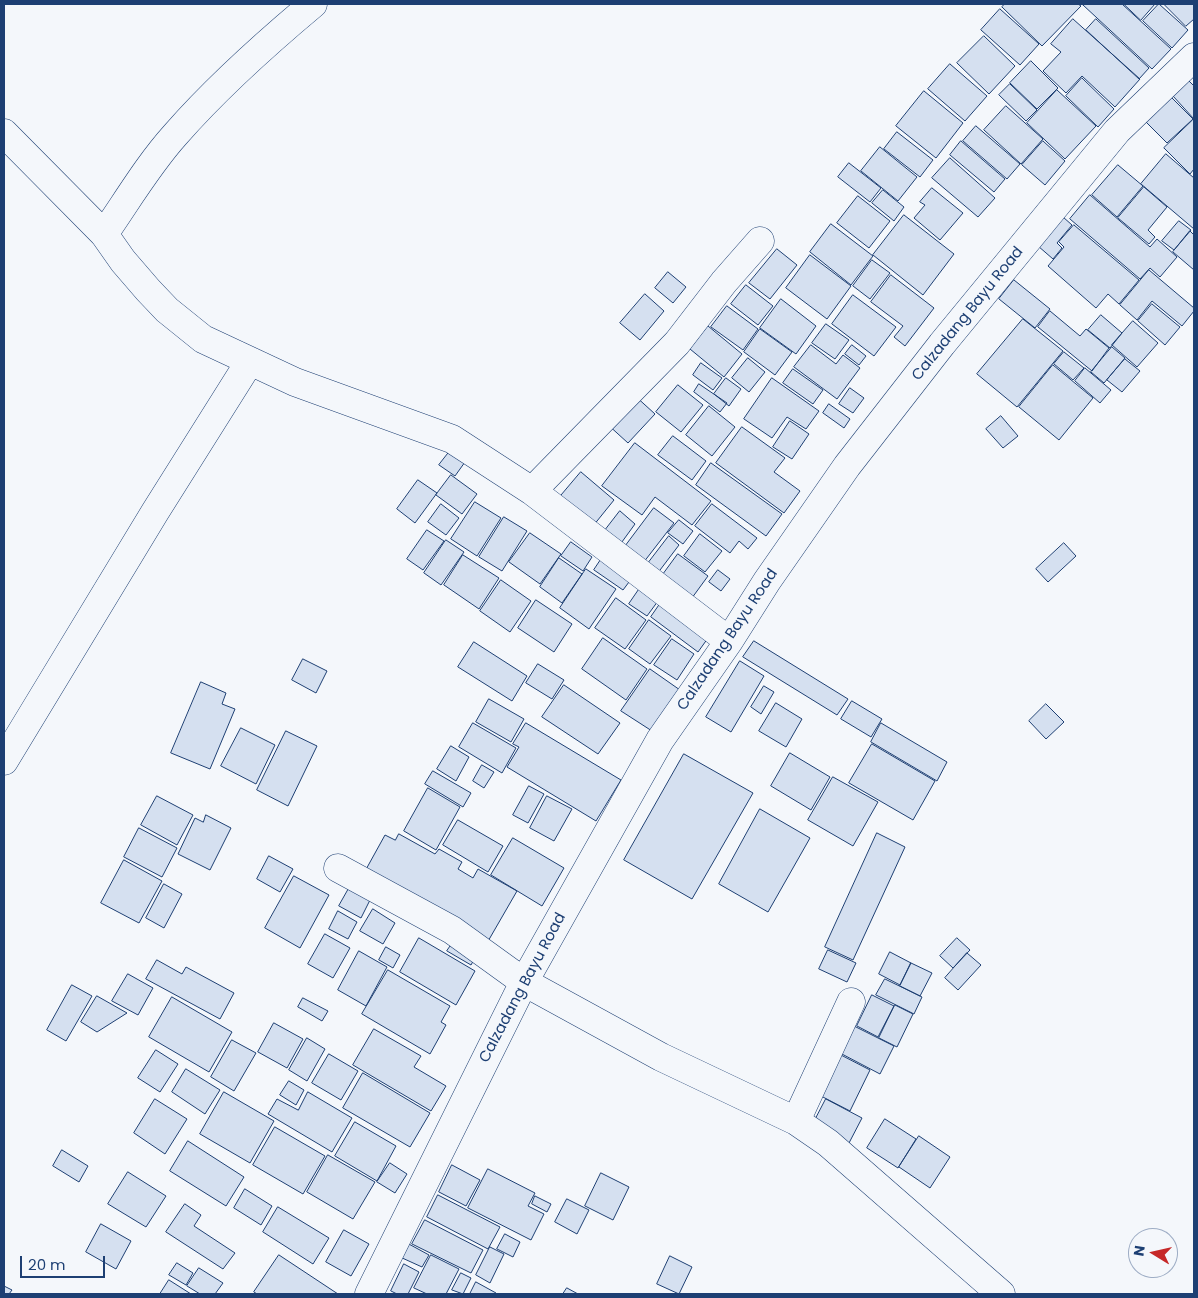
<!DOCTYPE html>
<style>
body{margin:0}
#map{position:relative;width:1198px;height:1298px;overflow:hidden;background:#f4f7fb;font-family:Poppins,sans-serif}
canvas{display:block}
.frame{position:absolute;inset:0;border:5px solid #1d3f73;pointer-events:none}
.north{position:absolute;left:1128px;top:1228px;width:50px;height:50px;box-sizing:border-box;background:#f4f7fb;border:1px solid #9eadc5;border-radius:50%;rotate:279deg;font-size:14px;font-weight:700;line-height:20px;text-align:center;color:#1d3f73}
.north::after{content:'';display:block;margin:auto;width:18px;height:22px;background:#c62828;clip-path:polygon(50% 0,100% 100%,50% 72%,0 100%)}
.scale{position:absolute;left:20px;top:1256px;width:85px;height:22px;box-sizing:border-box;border:2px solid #1d3f73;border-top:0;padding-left:6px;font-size:15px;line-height:18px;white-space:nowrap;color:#1d3f73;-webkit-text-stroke:4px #f4f7fb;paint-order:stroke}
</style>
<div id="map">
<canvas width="1198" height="1298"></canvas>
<div class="frame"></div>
<div class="north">N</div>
<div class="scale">20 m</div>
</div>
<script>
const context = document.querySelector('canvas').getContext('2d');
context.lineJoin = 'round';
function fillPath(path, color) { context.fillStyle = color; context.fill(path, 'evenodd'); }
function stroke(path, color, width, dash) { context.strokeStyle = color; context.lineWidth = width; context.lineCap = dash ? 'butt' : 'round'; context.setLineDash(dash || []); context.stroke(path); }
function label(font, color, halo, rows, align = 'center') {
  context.font = font + ' Poppins,sans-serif'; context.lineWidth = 4; context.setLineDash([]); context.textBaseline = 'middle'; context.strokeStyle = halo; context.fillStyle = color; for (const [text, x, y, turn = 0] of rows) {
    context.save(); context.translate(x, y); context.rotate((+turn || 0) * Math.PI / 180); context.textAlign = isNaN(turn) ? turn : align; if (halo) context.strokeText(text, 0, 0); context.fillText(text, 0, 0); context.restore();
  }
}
const building = new Path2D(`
 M1005,4H1078L1081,6L1042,46L1002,7Z
 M1084,4H1122L1171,49L1152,69L1083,5Z
 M1124,4H1155L1141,20Z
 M1159,4L1188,30L1172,48L1143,21Z
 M1164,4H1194V19L1186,26Z
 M1000,9L1039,44L1020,65L981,30Z
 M1073,19L1140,79L1115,107L1082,76L1066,93L1043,71L1061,52L1051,44Z
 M1096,19L1149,68L1139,79L1086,30Z
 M984,36L1015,66L989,94L957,63Z
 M1031,61L1058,88L1037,109L1010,83Z
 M950,64L987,96L965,121L928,89Z
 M1082,78L1114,109L1098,127L1066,96Z
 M1189,81L1194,86V119L1173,96Z
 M1010,84L1037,110L1026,121L999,95Z
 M1057,90L1096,126L1065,159L1027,123Z
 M924,91L963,123L936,158L896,126Z
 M1170,96L1193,119L1167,143L1145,121Z
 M1006,106L1043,139L1021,164L984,130Z
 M1193,120L1194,121V169L1190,174L1164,148Z
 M976,126L1020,164L1007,179L963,141Z
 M897,132L933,160L920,177L884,149Z
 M961,141L1005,179L994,192L950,155Z
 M1043,141L1065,161L1045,185L1022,165Z
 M880,147L917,177L898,201L861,171Z
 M1166,154L1194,178V229L1141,184Z
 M950,158L995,198L978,217L932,178Z
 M849,163L881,188L870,202L838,177Z
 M1118,165L1143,186L1117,217L1092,195Z
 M1144,187L1167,207L1148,230L1155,237L1149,244L1118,218Z
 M932,188L963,213L940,240L914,218L925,205L920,202Z
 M883,190L904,207L894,221L872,203Z
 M1090,195L1150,247L1157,239L1177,257L1160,277L1150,268L1140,279L1070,219Z
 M858,196L890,221L869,248L837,223Z
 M904,215L954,254L923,295L873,255Z
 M1063,217L1072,225L1057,243L1062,248L1053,259L1038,246Z
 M1179,221L1191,230L1174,250L1162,241Z
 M831,224L873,256L851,285L810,252Z
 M1074,225L1139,280L1119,304L1108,294L1096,308L1048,266L1064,247L1059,242Z
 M1190,231L1194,235V270L1173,252Z
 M777,249L797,265L770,299L749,283Z
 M810,255L851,286L827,319L786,288Z
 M872,260L890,273L870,299L853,286Z
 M1149,270L1194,308V311L1182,326L1152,301L1137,320L1120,305Z
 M668,272L686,287L673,303L655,288Z
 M891,275L934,308L905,346L894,337L903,326L871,302Z
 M1014,280L1050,309L1035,328L999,299Z
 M746,285L773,306L758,325L731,304Z
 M645,294L664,311L640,340L620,323Z
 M853,295L896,327L874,356L832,324Z
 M781,299L816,326L796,354L760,328Z
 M1152,304L1180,327L1165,345L1138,321Z
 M727,306L758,329L743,350L711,327Z
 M1050,311L1080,336L1086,329L1109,348L1092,371L1038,327Z
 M1101,315L1122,333L1110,348L1088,330Z
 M1023,319L1063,351L1017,407L977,374Z
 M1133,321L1158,343L1137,367L1112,345Z
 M826,324L849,340L835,359L812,343Z
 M708,326L742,354L724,377L690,349Z
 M760,329L792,352L775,375L744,352Z
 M811,345L836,364L843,355L860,368L837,399L794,367Z
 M852,345L866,356L859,365L845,354Z
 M1112,347L1125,358L1104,383L1091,372Z
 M1064,352L1084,368L1073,380L1054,364Z
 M748,358L765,372L749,392L732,378Z
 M1125,359L1140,371L1122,392L1107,380Z
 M701,363L722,378L713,390L693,375Z
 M1053,365L1093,398L1059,440L1019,407Z
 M1085,368L1111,390L1100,403L1075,381Z
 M793,369L823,390L813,404L783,383Z
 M726,378L741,389L729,406L714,394Z
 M772,378L819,411L806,429L787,417L772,438L744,419Z
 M699,384L727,403L720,412L694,392Z
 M678,385L703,405L681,432L656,412Z
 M850,388L864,398L853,413L839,404Z
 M633,394L655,414L628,443L606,423Z
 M829,404L850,419L844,428L823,413Z
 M709,406L735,427L712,456L686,435Z
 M1001,416L1018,436L1003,448L986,429Z
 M790,421L809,434L792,459L773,447Z
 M742,427L785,458L774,472L800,491L784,513L716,463Z
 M673,436L706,461L692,480L658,455Z
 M635,443L711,501L692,525L655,497L642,515L602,486Z
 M450,451L465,462L455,476L439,465Z
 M711,463L782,514L766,536L696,485Z
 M581,472L614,500L593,526L559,498Z
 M451,475L477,494L462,514L436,495Z
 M418,480L437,493L415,523L397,509Z
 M475,502L501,518L477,556L451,539Z
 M441,504L459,518L446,535L428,522Z
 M712,504L757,538L748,549L739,541L730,553L695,526Z
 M654,508L674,523L640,567L621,552Z
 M620,511L635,524L619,546L603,533Z
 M504,517L527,531L502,571L479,557Z
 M679,520L693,531L683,544L668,533Z
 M427,530L444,541L423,570L407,559Z
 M530,533L561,554L540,584L509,562Z
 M700,534L722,551L705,572L684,556Z
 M669,536L679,545L657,574L646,566Z
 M446,540L464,552L441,585L424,573Z
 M571,542L592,557L583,571L561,556Z
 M1064,543L1076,556L1048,582L1036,569Z
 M678,554L708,576L689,602L659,580Z
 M463,555L499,578L479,609L444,585Z
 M559,558L582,574L562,603L540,587Z
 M602,558L632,578L623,590L594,570Z
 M586,569L616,589L589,629L560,608Z
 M718,570L730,579L721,591L709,582Z
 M501,580L531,601L510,632L480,611Z
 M640,588L658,601L647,616L629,604Z
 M616,598L646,620L625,649L595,628Z
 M536,600L572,624L554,652L518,628Z
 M660,604L708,638L698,652L651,617Z
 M649,620L671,636L650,664L629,649Z
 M603,638L647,669L626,700L582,669Z
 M672,639L694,654L677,680L654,665Z
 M754,641L848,699L837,715L743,657Z
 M474,642L527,676L512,701L458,667Z
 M303,659L327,671L316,693L292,680Z
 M740,661L764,676L731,732L706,717Z
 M538,664L564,680L552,699L526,683Z
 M650,669L680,690L652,731L621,711Z
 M201,682L226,693L222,704L235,709L210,769L171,753Z
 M564,685L620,723L598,754L542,717Z
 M764,686L774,692L761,714L751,707Z
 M489,699L524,719L511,742L476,722Z
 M852,701L882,719L871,737L841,719Z
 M776,703L802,719L786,747L759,731Z
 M1046,704L1064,722L1046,739L1029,721Z
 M473,723L516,748L502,773L459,747Z
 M526,723L621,780L596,821L507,767L519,747L513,744Z
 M881,723L947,762L937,781L871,742Z
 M241,728L275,745L256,784L221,766Z
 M286,731L317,746L288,806L257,790Z
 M872,744L935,781L913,820L849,783Z
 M451,746L469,757L456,781L437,769Z
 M790,753L830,777L811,810L771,786Z
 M684,754L753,793L692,899L624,860Z
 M482,765L494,772L484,788L473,781Z
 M433,771L471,793L463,807L425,784Z
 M833,777L878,802L853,846L808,820Z
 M529,786L544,794L528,823L513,815Z
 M428,788L460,807L436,850L404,831Z
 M157,796L193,815L177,845L141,825Z
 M547,796L572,809L554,841L530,828Z
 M760,809L810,838L768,912L719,884Z
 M206,815L231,828L210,870L178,854L195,818L203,822Z
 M458,820L503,846L488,872L443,845Z
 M139,828L177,848L162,877L124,857Z
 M877,833L905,847L853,960L825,947Z
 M399,834L435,854L439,849L462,862L458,869L473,878L478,869L517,891L487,943L364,873L385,835L395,840Z
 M513,838L564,868L542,906L491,875Z
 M269,856L293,869L280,892L257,879Z
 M124,860L162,881L139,923L101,903Z
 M294,876L329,895L300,948L265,928Z
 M352,883L373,894L361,918L339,906Z
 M164,884L182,894L164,928L146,918Z
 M373,909L395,923L383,944L360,931Z
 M338,911L357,922L348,939L329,929Z
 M325,934L350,948L333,978L308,964Z
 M419,938L475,971L456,1005L400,972Z
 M957,938L970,950L953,968L940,956Z
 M454,941L477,954L471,965L447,951Z
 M386,947L400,955L393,968L379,960Z
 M828,950L856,963L847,982L819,969Z
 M359,951L387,967L366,1006L338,990Z
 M890,952L911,963L900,985L879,974Z
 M967,953L981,965L958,990L945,978Z
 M157,960L182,974L186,967L234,993L220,1019L146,979Z
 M911,963L932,973L920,996L900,986Z
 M388,970L450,1006L441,1022L446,1025L430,1054L362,1014Z
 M128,974L153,988L138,1015L112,1001Z
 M885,979L922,997L914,1014L876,995Z
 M72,985L92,996L66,1041L47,1030Z
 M872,995L894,1006L878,1037L857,1026Z
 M97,996L127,1013L97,1032L81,1022Z
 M172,997L232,1032L209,1072L149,1037Z
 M303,998L328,1011L322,1021L298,1007Z
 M895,1005L913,1014L897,1047L879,1038Z
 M274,1023L303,1039L287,1068L258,1052Z
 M854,1026L894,1046L880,1074L840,1053Z
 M374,1029L421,1056L414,1067L446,1086L431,1111L353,1065Z
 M307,1038L325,1049L307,1081L289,1070Z
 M232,1040L256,1053L234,1091L211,1077Z
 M156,1050L178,1064L160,1092L138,1078Z
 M329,1054L358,1071L341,1100L312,1083Z
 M839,1054L870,1070L850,1111L819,1095Z
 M186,1069L220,1090L205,1114L172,1092Z
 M363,1073L430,1113L410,1147L343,1108Z
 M289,1081L304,1090L296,1105L280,1095Z
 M224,1092L274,1121L250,1163L200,1134Z
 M308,1092L352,1118L332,1152L268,1114L277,1099L298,1110Z
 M155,1099L187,1119L165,1154L134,1133Z
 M826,1099L862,1118L849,1143L813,1124Z
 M885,1119L916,1139L898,1168L867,1148Z
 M355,1122L396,1146L377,1181L335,1156Z
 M275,1127L325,1156L303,1194L253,1165Z
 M919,1136L950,1157L930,1188L899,1167Z
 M188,1141L244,1177L226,1206L170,1171Z
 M62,1150L88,1166L79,1182L53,1166Z
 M328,1155L375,1182L353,1219L307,1192Z
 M390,1163L407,1174L395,1193L377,1182Z
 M452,1165L480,1180L466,1206L439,1192Z
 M488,1169L535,1193L528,1206L544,1214L531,1240L468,1208Z
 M128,1172L166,1196L146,1227L108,1204Z
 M601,1173L629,1187L613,1220L585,1206Z
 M245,1189L272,1206L261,1225L234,1208Z
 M438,1195L500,1227L488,1249L427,1217Z
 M535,1196L551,1204L547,1212L532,1204Z
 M567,1199L589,1210L577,1234L555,1222Z
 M185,1204L201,1215L194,1226L235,1253L223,1269L166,1232Z
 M278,1207L329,1238L313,1264L263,1232Z
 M425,1220L483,1250L471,1273L412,1244Z
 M101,1224L131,1241L116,1269L86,1252Z
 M344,1230L369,1244L351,1276L326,1262Z
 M505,1234L520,1242L513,1257L497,1249Z
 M407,1243L429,1255L422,1267L400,1257Z
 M490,1247L504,1254L490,1283L476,1275Z
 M279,1255L338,1294H257L254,1292Z
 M431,1255L459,1269L446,1294H427L414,1288Z
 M670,1256L692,1267L679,1294L657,1284Z
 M177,1263L193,1273L186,1285L169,1275Z
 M404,1264L419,1272L408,1294H397L391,1291Z
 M199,1268L223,1283L215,1294H200L187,1286Z
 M461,1273L471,1278L463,1294L452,1290Z
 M169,1280L191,1294H160Z
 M476,1282L496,1293L495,1294H470Z
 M4,1286L12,1290L9,1294H4Z
 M567,1288L578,1294H563Z`);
const minor = new Path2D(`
 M4,133L104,234L123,261L148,290L167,310L203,339L295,382L452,439L532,491L729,641
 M104,234C127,201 148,165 175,135C217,87 264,45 313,4
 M532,491L677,343L724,282L760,241
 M4,761L155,512L250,361
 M338,868L452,930L524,982L661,1057L796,1121L828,1143L1001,1294
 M796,1121L851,1002
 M369,1294L524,982L660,740L729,641L767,581L847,466L942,344L1117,131L1194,57`);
const streetNames = [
 ["Calzadang Bayu Road",968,314,-51],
 ["Calzadang Bayu Road",728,640,-56],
 ["Calzadang Bayu Road",523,988,-62]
];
fillPath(building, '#d5e0f0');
stroke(building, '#1d3f73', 1);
stroke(minor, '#1d3f73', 29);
stroke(minor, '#f4f7fb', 28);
label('15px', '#1d3f73', '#f4f7fb', streetNames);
</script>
